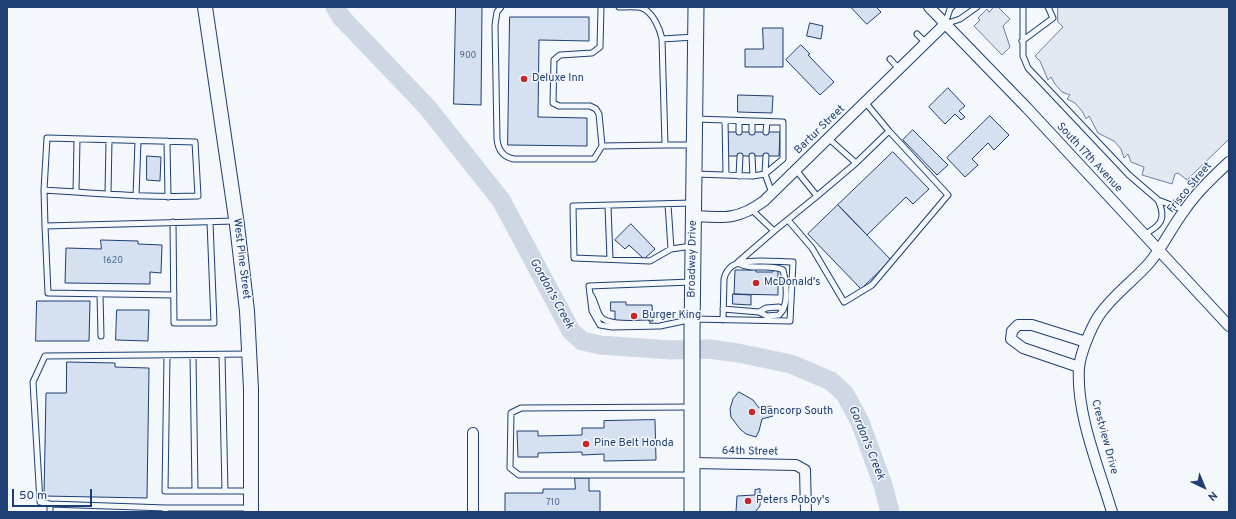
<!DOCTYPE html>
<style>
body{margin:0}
#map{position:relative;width:1236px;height:519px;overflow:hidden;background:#f4f7fb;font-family:Overpass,sans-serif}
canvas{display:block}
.frame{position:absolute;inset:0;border:8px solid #1d3f73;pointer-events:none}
.north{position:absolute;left:1184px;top:467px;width:40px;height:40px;-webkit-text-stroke:3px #f4f7fb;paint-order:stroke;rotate:136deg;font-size:11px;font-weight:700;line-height:16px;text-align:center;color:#1d3f73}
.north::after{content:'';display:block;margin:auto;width:14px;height:18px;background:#1d3f73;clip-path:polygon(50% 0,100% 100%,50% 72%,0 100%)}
.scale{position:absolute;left:12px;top:489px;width:80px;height:18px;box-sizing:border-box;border:2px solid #1d3f73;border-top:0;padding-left:5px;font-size:12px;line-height:14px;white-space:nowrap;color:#1d3f73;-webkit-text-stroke:3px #f4f7fb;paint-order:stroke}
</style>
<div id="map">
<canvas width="1236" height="519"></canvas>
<div class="frame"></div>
<div class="north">N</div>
<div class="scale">50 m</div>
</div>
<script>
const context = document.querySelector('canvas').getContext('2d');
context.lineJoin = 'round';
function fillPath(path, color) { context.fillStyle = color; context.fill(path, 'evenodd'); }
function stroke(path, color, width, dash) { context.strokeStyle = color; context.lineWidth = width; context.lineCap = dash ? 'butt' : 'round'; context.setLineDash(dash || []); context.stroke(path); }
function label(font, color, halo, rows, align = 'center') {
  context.font = font + ' Overpass,sans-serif'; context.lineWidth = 3; context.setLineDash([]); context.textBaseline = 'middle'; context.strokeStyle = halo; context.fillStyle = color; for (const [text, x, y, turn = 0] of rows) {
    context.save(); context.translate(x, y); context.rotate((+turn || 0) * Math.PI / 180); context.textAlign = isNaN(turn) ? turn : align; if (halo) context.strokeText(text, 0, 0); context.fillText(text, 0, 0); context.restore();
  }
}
const parking = new Path2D(`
 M994,7H998L1010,19L1003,26L1010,47L1002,55L974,26L980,20L978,18L987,9L989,12Z
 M1058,7H1229V139L1187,180L1178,173L1175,174L1172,184L1142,175L1144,167L1131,162L1128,154L1124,158L1121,149L1114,141L1098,133L1089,116L1086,119L1082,111L1075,103L1067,99L1070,95L1062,92L1055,84L1051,77L1048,80L1040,61L1035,56L1063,27L1058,22Z`);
const river = new Path2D(`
 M335,7L341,17L427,107L501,200L571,331L582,341L600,345L671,350L710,349L738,353L791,364L831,381L845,394L860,422L883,485L890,512`);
const building = new Path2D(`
 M456,7H482L481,105L454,104Z
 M851,7H876L881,12L867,24Z
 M510,17H589V41L539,40L538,117L587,118V146L508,145Z
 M810,23L823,26L821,39L807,36Z
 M763,28H783V67H745V49H763Z
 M801,45L810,54L808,55L834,82L820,95L786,60Z
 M948,88L965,106L959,111L965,117L961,120L955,114L945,124L929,107Z
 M738,95L773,96L772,113L738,112Z
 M990,116L1009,135L994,150L988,143L972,159L978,165L965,177L947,158Z
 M913,130L948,165L937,175L903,140Z
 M728,132H780L779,156H728Z
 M893,152L929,189L913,204L906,197L867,235L838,205Z
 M147,156L161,157L160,181L147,180Z
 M838,205L891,260L861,289L808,234Z
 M631,224L655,249L644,259L629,245L625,249L615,240Z
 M101,240L138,241V244L162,245L161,273L150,272V284L65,283L66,248L101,249Z
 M751,269H756V272H773V270H778V295L734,294L735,270H751Z
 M733,294L751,295V305L733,304Z
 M37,301H90L89,341H36Z
 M611,302H626V305H652L653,321H615V311H611Z
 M117,310H149L148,341L116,340Z
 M67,362L115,363V367L149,368L147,498L44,496L46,393H66Z
 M739,392L753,400L759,408L771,406L773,416L762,419L759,431L756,437L746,434L740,429L731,417L730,409L733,399Z
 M655,420L656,460L604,461V454L582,455V452L538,453V457H518L517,431H538V436L582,435V428H604V421Z
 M575,478H589V491H600V512H505V493H543V489H575Z
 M760,489V506L755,512H736L737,496L755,495V490Z`);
const lane = new Path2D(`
 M501,7L497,12L495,25L497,139C498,150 503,157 514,159H594L602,146L665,145
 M601,7L600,47L592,53L560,55L554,60L553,103L559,106H590L596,109L599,114L602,146
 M619,7C626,7 636,6 642,8C653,12 660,29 662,39L665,145H694
 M1023,7V56L1028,68L1129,175L1158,200L1184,210
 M945,24L960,19L977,7
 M945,24L950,9L952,7
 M917,34L926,43
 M662,39L695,37
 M1022,41L1053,18L1048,7
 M890,59L899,69
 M696,119L783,122V159L765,174L772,193
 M725,120L726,175
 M739,121V132
 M752,121V132
 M766,132L767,122
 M828,138L856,163
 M167,141L168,197
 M752,156L753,176
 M695,174L753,176L765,174L766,156
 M739,176L740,156
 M44,190C96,193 147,198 198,196L195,142L47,138L44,190L45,226L235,221
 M76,192L77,139
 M108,194L109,140
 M136,196L138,141
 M817,196L856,163L889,131L865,102
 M668,204L671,249
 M608,206L610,259
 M788,220L812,248L844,302L872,285L948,195L889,131
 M173,222L174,323H214L210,222
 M45,226L48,293L174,295
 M774,231L817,196L796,170
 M1143,235C1161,226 1167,219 1158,200
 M692,246L671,249L650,261L574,258L573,206L693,203
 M737,263L774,231L752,210
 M691,282L589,286L592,311L600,325L612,327L660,326L693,319L790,321L793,262C779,262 743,258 732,266C727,270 725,274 724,279L723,320
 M100,294L101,336
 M591,295C595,301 596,309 600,316C607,326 635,323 647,323
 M723,309L759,312L766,308L779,307L783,310C788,299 786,282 783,270C769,263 753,271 740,264
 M759,312L767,316L779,315L783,310
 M167,355L165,491H250
 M193,355L195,491
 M222,355L225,491
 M691,475H519L510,468L511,413L521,408L691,407
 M50,504L166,508
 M50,512V504L40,502L33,382L45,356L248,354
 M165,512L166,508H250`);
const street = new Path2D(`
 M929,7L1027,108L1229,326
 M694,216C724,218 738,220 764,201L945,24
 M1079,367L1023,348L1011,339L1012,331L1018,325H1032L1086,342
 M692,463L796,465L805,470L806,512
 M473,512V433
 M1112,512C1099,468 1076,414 1079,368C1080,354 1091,328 1098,317C1112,295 1134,281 1150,262C1163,246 1172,227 1184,211C1196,193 1213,177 1229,162`);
const secondary = new Path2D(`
 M205,7L237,225L247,311L251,389V512`);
const primary = new Path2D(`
 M692,512V333L696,7`);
const markers = [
 [524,79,4,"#c62828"],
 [756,283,4,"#c62828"],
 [634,316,4,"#c62828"],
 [752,412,4,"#c62828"],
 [586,444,4,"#c62828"],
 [748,501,4,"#c62828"]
];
const numberNames = [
 ["900",468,56],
 ["1620",113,261],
 ["710",553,503]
];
const poiNames = [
 ["Deluxe Inn",532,79],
 ["McDonald's",764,283],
 ["Burger King",642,316],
 ["Bancorp South",760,412],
 ["Pine Belt Honda",594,444],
 ["Peters Poboy's",756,501]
];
const streetNames = [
 ["Bartur Street",820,130,-44],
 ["South 17th Avenue",1089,158,47],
 ["Frisco Street",1190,188,-50],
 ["West Pine Street",241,259,83],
 ["Broadway Drive",693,259,-89],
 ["Crestview Drive",1104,437,75],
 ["64th Street",750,452,1]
];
const waterNames = [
 ["Gordon's Creek",551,294,61],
 ["Gordon's Creek",866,443,68]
];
fillPath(parking, '#e3e8f0');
stroke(parking, '#687fa3', 1);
stroke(river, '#cfd7e4', 19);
fillPath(building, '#d5e0f0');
stroke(building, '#1d3f73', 1);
stroke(lane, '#1d3f73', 7);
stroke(street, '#1d3f73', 12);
stroke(secondary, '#1d3f73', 16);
stroke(primary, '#1d3f73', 17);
stroke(lane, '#f4f7fb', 5);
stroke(street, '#f4f7fb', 10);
stroke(secondary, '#f4f7fb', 14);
stroke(primary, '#f4f7fb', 15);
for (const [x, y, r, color] of markers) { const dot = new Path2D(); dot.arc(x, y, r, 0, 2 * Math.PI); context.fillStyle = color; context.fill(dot); stroke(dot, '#f4f7fb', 1.5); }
label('9px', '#4b6792', null, numberNames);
label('11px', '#1d3f73', '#f4f7fb', poiNames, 'left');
label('11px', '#1d3f73', '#f4f7fb', streetNames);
label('italic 12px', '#1d3f73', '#f4f7fb', waterNames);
</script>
